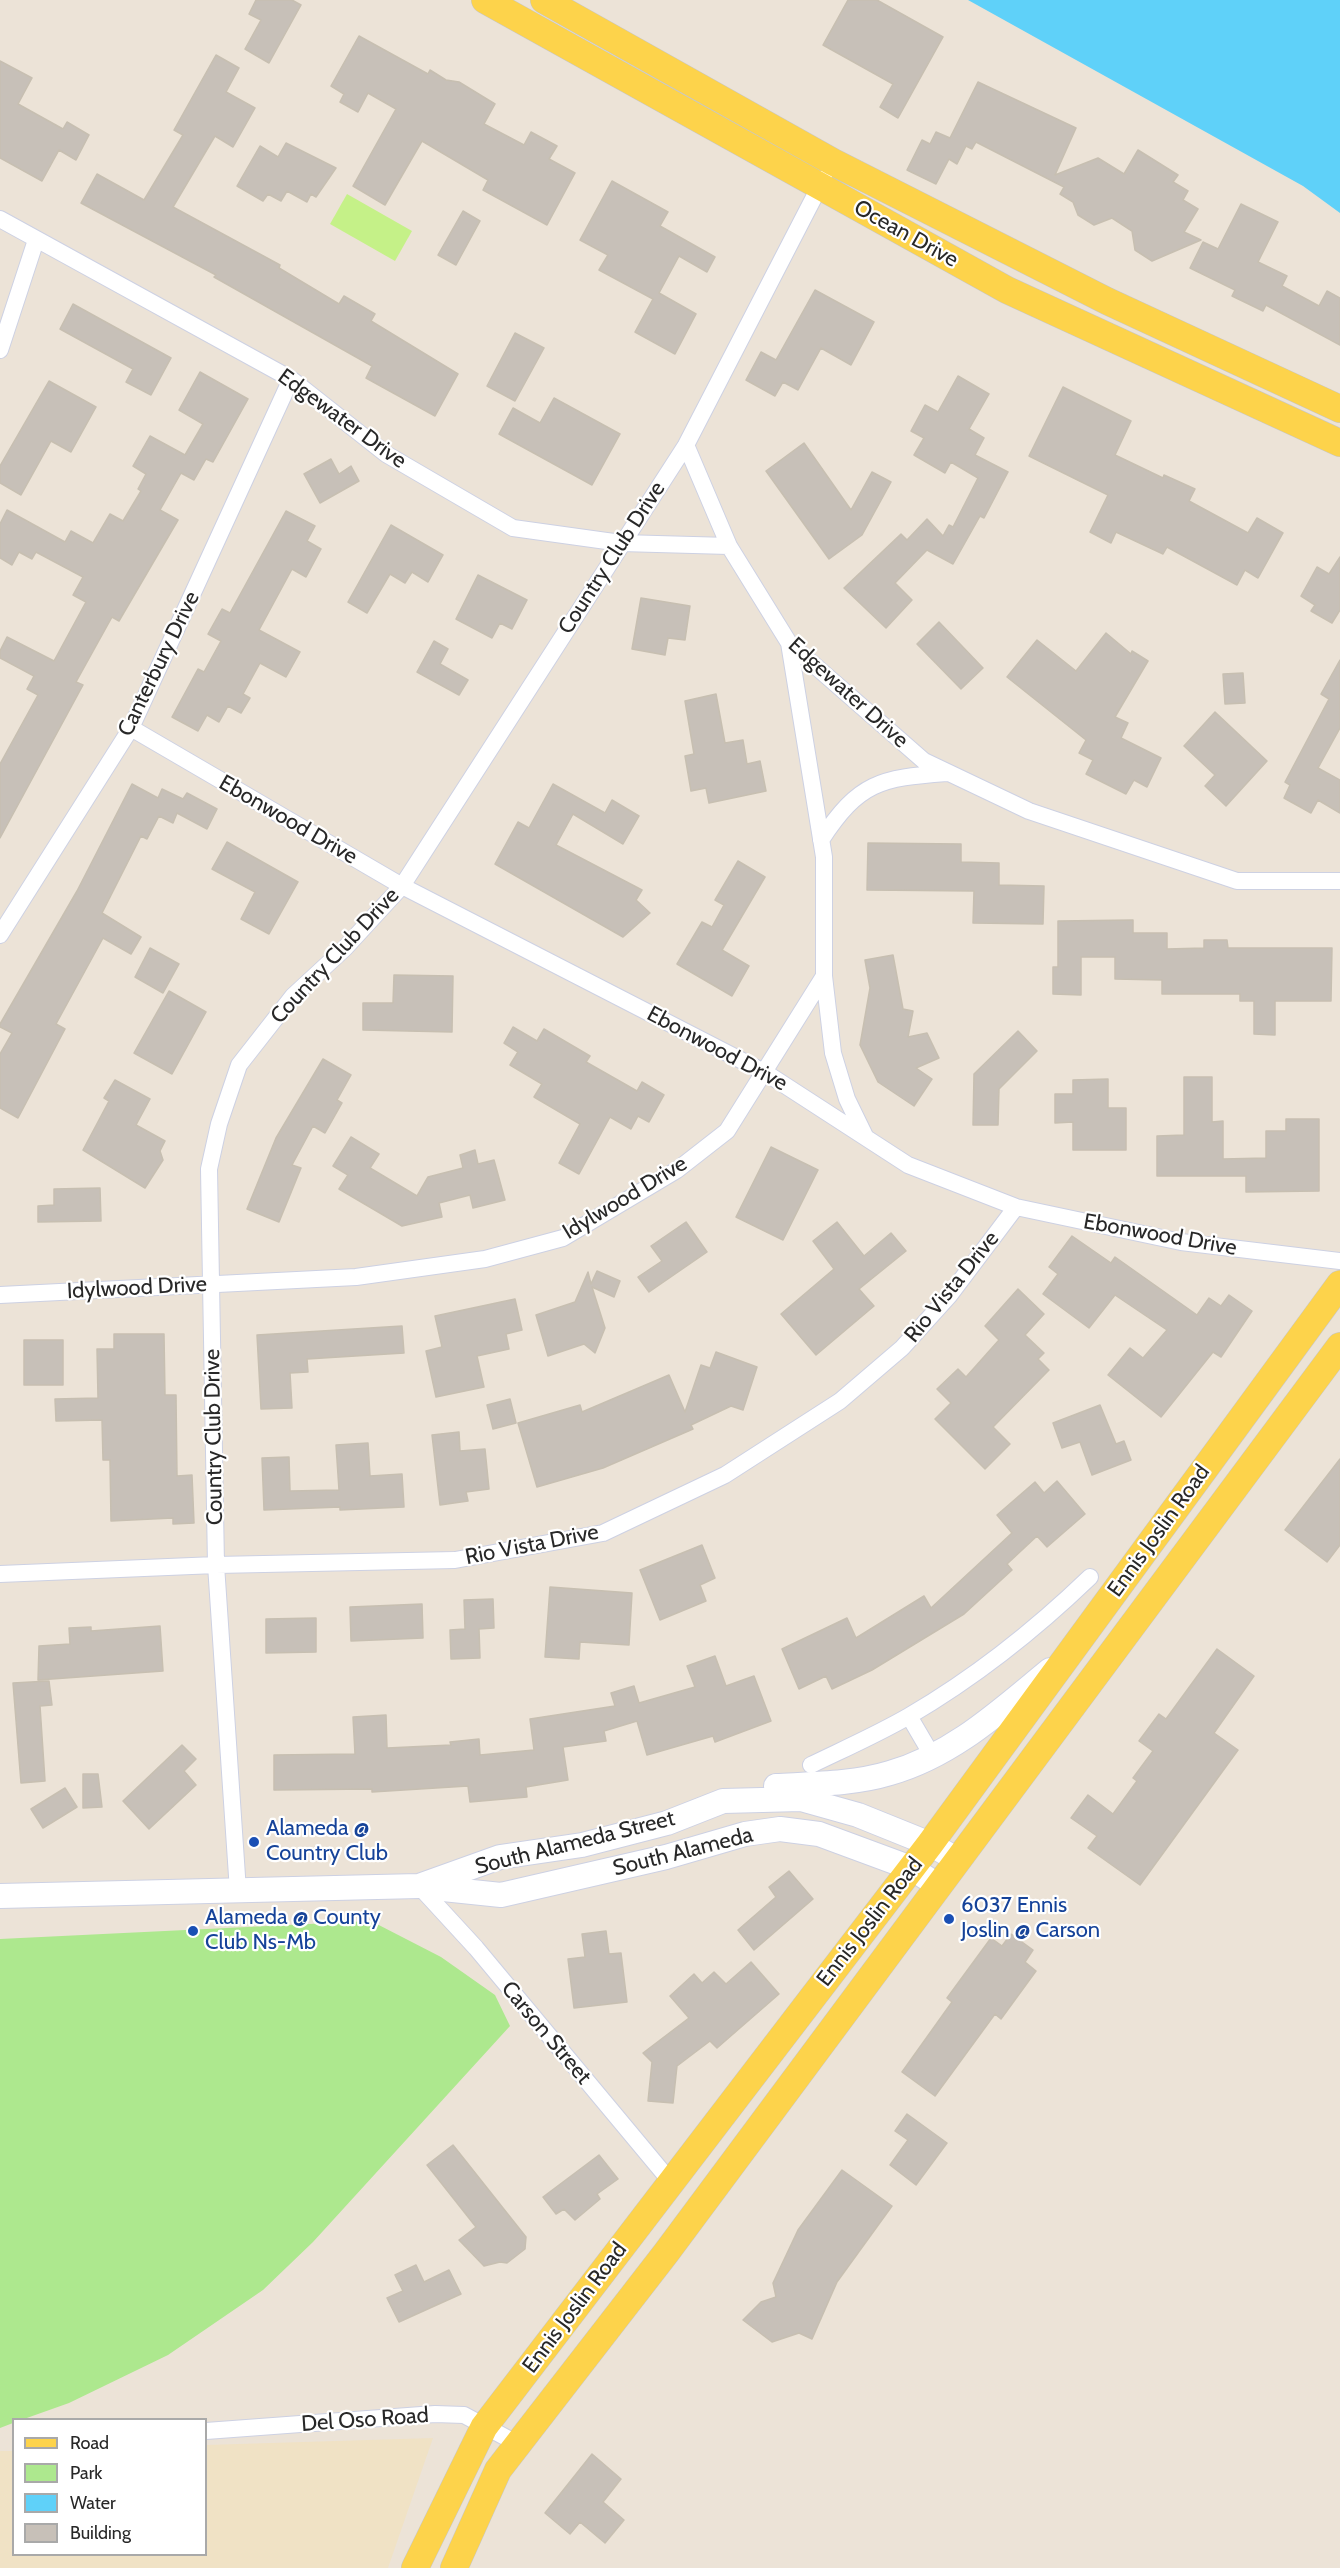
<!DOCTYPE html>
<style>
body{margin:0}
#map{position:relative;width:1340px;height:2568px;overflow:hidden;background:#ece3d7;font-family:Cabin,sans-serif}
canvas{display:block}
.legend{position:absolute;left:12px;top:2418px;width:195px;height:138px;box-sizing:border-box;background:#fff;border:2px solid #a9a9a9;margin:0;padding:8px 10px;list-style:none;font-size:18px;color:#282828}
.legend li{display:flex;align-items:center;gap:12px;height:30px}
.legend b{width:30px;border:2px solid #a9a9a9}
</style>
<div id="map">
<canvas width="1340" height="2568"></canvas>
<ul class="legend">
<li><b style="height:8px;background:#fdd34b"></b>Road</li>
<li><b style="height:16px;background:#ade88e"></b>Park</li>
<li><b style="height:16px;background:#5fd1f9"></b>Water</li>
<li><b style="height:16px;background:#c7c0b8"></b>Building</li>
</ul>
</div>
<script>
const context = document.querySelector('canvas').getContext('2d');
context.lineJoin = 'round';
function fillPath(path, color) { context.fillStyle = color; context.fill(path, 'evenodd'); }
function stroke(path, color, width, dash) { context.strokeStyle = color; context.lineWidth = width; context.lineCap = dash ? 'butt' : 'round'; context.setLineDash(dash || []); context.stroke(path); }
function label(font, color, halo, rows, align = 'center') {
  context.font = font + ' Cabin,sans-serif'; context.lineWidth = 4.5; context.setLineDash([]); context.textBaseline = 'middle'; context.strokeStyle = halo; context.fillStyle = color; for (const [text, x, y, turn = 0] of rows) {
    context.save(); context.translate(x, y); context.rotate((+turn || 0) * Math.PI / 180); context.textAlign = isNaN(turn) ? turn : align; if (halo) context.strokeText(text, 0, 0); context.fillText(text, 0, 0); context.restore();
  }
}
const education = new Path2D(`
 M433,2438L388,2568H0V2451H13L14,2554H206V2445Z`);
const green = new Path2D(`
 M371,1921L441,1957L495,1995L510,2026L313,2242L263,2290L168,2355L69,2403L24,2419L14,2420L13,2423L0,2428V1939Z`);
const pitch = new Path2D(`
 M347,194L412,231L395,261L330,224Z`);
const water = new Path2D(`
 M968,0H1340V213L1303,186Z`);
const building = new Path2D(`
 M256,0H292L301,5L269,63L245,49L261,20L249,14Z
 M848,0H877L943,37L898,118L880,107L893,84L823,45Z
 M359,36L428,74L430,70L446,80L459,82L495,104L484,124L524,145L531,132L557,146L549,159L575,173L547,225L483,190L488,180L422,141L385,205L353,186L396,109L368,93L358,112L340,102L344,94L331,86Z
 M216,55L239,68L226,92L255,108L233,147L215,136L173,207L280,265L279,268L339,304L344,296L375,314L371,321L458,374L435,416L366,378L372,366L214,277L216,275L81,203L97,174L144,200L183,135L174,130Z
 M0,61L32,78L18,104L63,129L67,122L89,135L76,160L59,150L42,181L0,158Z
 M978,82L1076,128L1055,175L1098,158L1124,174L1138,150L1178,175L1173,182L1188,191L1183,200L1198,209L1184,232L1201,240L1152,261L1135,250L1132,231L1112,218L1094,225L1078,215L1073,202L1060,194L1064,187L976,142L972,149L966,146L957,164L949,159L936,184L907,170L922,140L930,144L936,132L950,138Z
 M286,143L336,168L316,197L311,194L307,202L287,191L281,201L268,194L263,201L237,186L260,146L278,157Z
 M612,181L668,212L660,226L715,257L707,272L679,256L659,293L696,314L675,354L635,332L653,299L599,270L608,255L580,240Z
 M1241,204L1278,222L1258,262L1287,276L1282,286L1319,306L1327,291L1340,298V345L1266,305L1263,311L1232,296L1235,290L1190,268L1203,242L1218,249Z
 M463,211L480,221L456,265L438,255Z
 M815,290L874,322L851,365L821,348L798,390L783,382L775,396L746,380L761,352L776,360Z
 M73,304L171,358L151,395L126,382L133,369L60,329Z
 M515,333L544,348L515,401L487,386Z
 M200,372L248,399L213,462L206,459L194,480L181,473L160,510L178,520L119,621L112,617L76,682L83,685L0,838V764L38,695L27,689L34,676L0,658V651L7,637L54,661L86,602L73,595L83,577L36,552L32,559L19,552L12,565L0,558V524L7,510L65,542L71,531L93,543L110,514L123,521L141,491L138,489L146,474L133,466L150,436L185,455L203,424L179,410Z
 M958,376L989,394L969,429L984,438L975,455L1008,472L984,518L980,516L953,564L927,550L895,583L912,600L886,628L844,588L901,534L907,540L927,519L943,536L949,525L953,527L978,478L951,462L945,473L914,455L924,438L911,431L925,405L938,412Z
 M49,381L96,407L71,452L51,441L21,495L0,483V466Z
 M1063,387L1131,421L1115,455L1163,478L1164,475L1195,489L1189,501L1248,533L1257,518L1283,533L1258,578L1245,570L1237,585L1167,547L1163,554L1116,532L1111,543L1090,532L1108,495L1029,456Z
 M554,398L620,434L592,485L499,434L513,408L540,423Z
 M804,443L851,510L872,472L891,482L862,535L829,559L766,471Z
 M331,459L339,474L351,466L359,481L320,503L304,474Z
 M286,511L315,526L307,541L321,549L306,577L292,569L259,630L300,652L286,677L260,663L243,694L250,698L241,713L228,706L219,722L207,715L198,731L172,717L198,669L204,672L221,641L208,634L222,609L230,613Z
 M391,525L443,555L428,582L412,572L405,583L390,574L367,613L348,602Z
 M1340,557V610L1332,623L1311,611L1315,605L1301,596L1317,567L1329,574Z
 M478,575L527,600L512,629L500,623L492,638L456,619Z
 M641,598L690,606L685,640L668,638L665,655L632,649Z
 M939,622L983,668L961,689L917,644Z
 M1106,633L1131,654L1132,651L1148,661L1115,717L1128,723L1121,738L1161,758L1147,787L1134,780L1126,794L1086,774L1093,760L1079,753L1086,740L1007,677L1037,640L1076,671Z
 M434,641L448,649L440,664L468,680L459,695L417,672Z
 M1340,660V728L1318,768L1340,780V813L1318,800L1311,813L1284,798L1290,785L1285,782L1329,699L1321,694Z
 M1243,673L1245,703L1225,704L1223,674Z
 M716,694L725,743L743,740L747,764L760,761L766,791L709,803L706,788L691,791L685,756L694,754L685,701Z
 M1215,712L1267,761L1226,806L1205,786L1215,775L1184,746Z
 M132,784L158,798L162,789L183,799L187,793L217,809L207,829L177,813L173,823L159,816L147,839L141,836L102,913L141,937L131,954L103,938L56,1024L65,1029L18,1118L0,1108V1054L12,1033L0,1027V1024L77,891Z
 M553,784L605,813L612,800L639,816L623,844L573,814L556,845L642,890L636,900L650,913L623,937L495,864L518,822L529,828Z
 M227,842L298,882L269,934L241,919L255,892L212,869Z
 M868,843L961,844V862L999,863V885L1044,886L1043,924L973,923L974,891L867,890Z
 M738,861L765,877L722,950L749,966L732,996L677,964L702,922L712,927L724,905L715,900Z
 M1133,920V933H1167V949L1204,948V940H1227L1228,948H1332L1331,1001H1275V1035L1254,1034V1001H1240V994H1162V980L1115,979V957H1081V995L1053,994V967H1058V921Z
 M150,948L179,964L163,993L135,977Z
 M893,955L903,1009L913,1011L908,1037L927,1033L939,1058L916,1068L932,1079L914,1106L878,1082L860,1045L870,988L865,960Z
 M394,975L453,976L452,1032L363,1030V1003H393Z
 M169,991L206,1012L172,1074L134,1053Z
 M513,1027L537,1041L544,1029L590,1056L586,1062L637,1091L642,1082L664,1095L649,1122L638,1116L631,1129L610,1117L579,1174L559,1163L580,1124L534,1097L542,1084L510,1065L518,1052L504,1043Z
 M1018,1031L1037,1051L999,1089L998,1125H973L974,1074Z
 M323,1059L351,1075L337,1100L342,1103L325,1133L313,1126L292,1165L301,1168L279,1222L247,1209L276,1138Z
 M1184,1077H1212V1122L1223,1121V1159L1266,1158V1131H1286V1119H1319V1191L1246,1192V1176H1157V1136L1184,1135Z
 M1108,1079V1108H1126V1150H1073V1122L1055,1123V1094H1073V1080Z
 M115,1080L150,1099L136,1125L165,1141L160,1151L163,1160L145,1188L83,1150L109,1101L104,1098Z
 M351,1137L379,1154L370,1168L417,1196L428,1177L463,1168L460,1155L475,1150L478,1164L494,1160L505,1200L473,1208L470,1195L439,1203L442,1217L402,1226L339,1189L348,1175L333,1166Z
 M771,1147L818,1170L783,1240L736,1217Z
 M100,1188L101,1221L38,1222V1206L54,1205V1189Z
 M686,1222L707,1252L649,1292L638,1277L662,1261L651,1246Z
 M837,1222L864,1256L891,1233L906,1251L859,1289L874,1306L816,1355L781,1314L834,1269L813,1241Z
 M1072,1236L1111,1263L1115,1257L1197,1315L1209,1298L1221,1306L1229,1295L1252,1311L1221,1357L1213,1352L1161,1417L1108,1375L1130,1348L1143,1358L1167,1330L1115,1295L1089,1328L1043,1294L1058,1274L1049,1267Z
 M597,1271L620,1281L614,1297L592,1287L605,1328L595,1353L584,1344L548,1356L536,1315L575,1302L588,1272L591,1284Z
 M1018,1289L1044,1314L1025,1335L1044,1353L1038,1359L1049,1370L993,1427L1010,1444L985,1469L935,1419L951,1403L937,1389L958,1369L966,1377L999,1340L985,1326Z
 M515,1299L522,1330L506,1334L509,1349L477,1356L484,1387L436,1397L426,1351L442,1347L435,1316Z
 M402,1326L404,1353L307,1359L308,1372L290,1373L292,1408L261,1409L257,1335Z
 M114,1334H164L165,1395H176L177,1476L192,1475L194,1523L173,1524V1518L111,1521L110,1460H103L102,1420L56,1421L55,1399L98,1398L97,1349H114Z
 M24,1340H63V1385H24Z
 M716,1352L757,1367L743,1410L731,1406L691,1425L693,1429L603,1468L537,1487L518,1423L580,1405L582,1412L669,1375L685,1412L701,1365L710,1368Z
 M510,1399L516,1423L493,1429L487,1405Z
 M1100,1405L1116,1444L1124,1441L1131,1460L1092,1475L1080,1442L1062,1448L1053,1423Z
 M459,1432L460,1451L485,1449L489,1489L466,1492L468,1501L440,1505L432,1435Z
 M368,1443L370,1476L402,1474L404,1507L340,1510V1507L264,1510L262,1458L289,1457L290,1491L339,1490L336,1445Z
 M1340,1459V1545L1327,1562L1285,1530Z
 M1057,1481L1085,1514L1047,1547L1037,1536L1007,1564L1012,1570L964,1614L872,1670L832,1689L826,1676L799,1689L782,1649L847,1618L856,1638L924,1596L931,1608L1012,1533L997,1515L1035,1482L1044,1493Z
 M702,1545L715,1578L700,1585L706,1601L660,1620L640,1570Z
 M550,1587L632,1593L629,1645L580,1642L579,1659L545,1657Z
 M493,1599L494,1628L479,1629L480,1658L451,1659L450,1630L465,1629L464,1600Z
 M422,1604L423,1638L351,1641L350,1607Z
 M316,1618V1652L266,1653V1619Z
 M160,1626L163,1671L38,1680L39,1646L70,1644L69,1628L91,1627V1631Z
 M1217,1649L1254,1676L1214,1733L1238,1750L1140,1885L1088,1848L1097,1836L1071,1818L1088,1795L1113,1814L1137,1781L1133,1778L1153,1751L1139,1741L1159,1714L1166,1719Z
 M715,1656L726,1686L754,1676L771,1721L715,1742L713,1736L647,1755L637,1721L604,1731L606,1741L563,1747L568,1780L526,1787L527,1797L470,1802L468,1786L372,1792V1789L274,1790V1755L355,1754L353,1717L386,1715L387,1748L451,1745L450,1742L479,1739L480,1755L534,1750L530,1719L615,1706L611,1693L634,1686L639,1703L695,1687L687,1666Z
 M49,1681L52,1705L40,1706L45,1781L21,1783L13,1683Z
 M182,1745L196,1759L184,1771L196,1785L149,1829L123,1801Z
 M83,1774H98L102,1807L83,1808Z
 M65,1788L77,1807L43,1828L31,1809Z
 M789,1871L813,1899L754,1950L738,1930L776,1897L769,1887Z
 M606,1931L609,1954L621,1953L627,2002L574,2008L568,1959L585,1957L582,1934Z
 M1011,1934L1033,1950L1025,1962L1036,1971L1001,2019L995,2014L935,2096L902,2072L952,2002L947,1998L991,1938L1002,1946Z
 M751,1962L779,1994L717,2048L710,2041L677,2066L673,2103L648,2101L652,2062L643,2053L689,2018L670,1996L694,1974L702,1983L714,1972L726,1984Z
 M907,2114L947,2143L916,2185L890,2165L908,2140L895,2131Z
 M453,2145L526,2237L525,2249L507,2263L500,2262L484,2266L459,2240L476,2227L427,2165Z
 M599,2155L618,2179L597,2194L600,2199L575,2220L564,2209L556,2214L543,2197Z
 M842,2170L892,2206L837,2282L812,2339L799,2333L772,2342L743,2320L761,2302L776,2297L773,2283L798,2230Z
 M416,2265L424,2282L449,2270L461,2294L399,2322L387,2298L403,2291L395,2275Z
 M592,2454L621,2479L603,2502L624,2520L605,2543L580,2522L570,2534L545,2513Z`);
const minor = new Path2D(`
 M0,219L291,379L386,454L513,528L621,543L729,546L789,643L924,761L1029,811L1237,881H1340
 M0,350L36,240
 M686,445L729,546
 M131,728L402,886L766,1073L908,1165L1016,1207L1181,1242L1340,1261
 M821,840C859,782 880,778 947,773
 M0,935L131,728L291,379
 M824,976L833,1053L847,1099L865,1136
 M0,1295L356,1277L485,1259L563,1238L677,1170L727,1131L824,976V857L789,643
 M0,1574L216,1565L455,1560L603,1533L725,1475L840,1401L902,1348L949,1296L1016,1207
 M909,1716L933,1757
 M811,1765C844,1749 878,1734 909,1716C974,1678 1036,1629 1090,1577
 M419,1886L476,1948L671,2182
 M238,1891L216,1565L209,1169L219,1124L239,1065L293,996L345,948L402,886L686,445L824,178
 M206,2431L435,2414L464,2415L518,2444`);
const secondary = new Path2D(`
 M776,1786C813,1784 854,1784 890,1773C953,1755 1000,1711 1050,1670
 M424,1887L501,1895L666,1857L745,1834L780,1829L819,1834L911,1868L939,1886
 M0,1896L419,1886L500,1857L582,1845L667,1823L723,1801L801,1799L858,1815L930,1844L958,1860`);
const primary = new Path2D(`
 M485,0L1007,290L1340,443
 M544,0L833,162L1107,301L1340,409
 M415,2568L484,2427L930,1844L1340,1284
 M454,2568L498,2470L666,2253L1340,1346`);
const markers = [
 [254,1842,6,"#1a4fb4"],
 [949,1919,6,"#1a4fb4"],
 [193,1931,6,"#1a4fb4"]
];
const streetNames = [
 ["Ocean Drive",906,234,29],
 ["Edgewater Drive",342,419,36],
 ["Country Club Drive",612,558,-57],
 ["Canterbury Drive",159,664,-64],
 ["Edgewater Drive",848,693,42],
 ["Ebonwood Drive",288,820,30],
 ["Country Club Drive",335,956,-47],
 ["Ebonwood Drive",717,1049,28],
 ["Idylwood Drive",625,1198,-31],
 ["Ebonwood Drive",1160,1235,10],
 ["Rio Vista Drive",952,1287,-51],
 ["Idylwood Drive",137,1288,-3],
 ["Country Club Drive",214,1437,-91],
 ["Ennis Joslin Road",1159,1531,-54],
 ["Rio Vista Drive",532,1545,-11],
 ["South Alameda Street",575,1843,-14],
 ["South Alameda",683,1852,-14],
 ["Ennis Joslin Road",870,1922,-52],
 ["Carson Street",546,2033,50],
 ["Ennis Joslin Road",575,2308,-53],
 ["Del Oso Road",365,2420,-4]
];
const transitNames = [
 ["Alameda @",266,1829],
 ["Country Club",266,1854],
 ["6037 Ennis",961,1906],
 ["Joslin @ Carson",961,1931],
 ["Alameda @ County",205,1918],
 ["Club Ns-Mb",205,1943]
];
fillPath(education, '#f0e2c5');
fillPath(green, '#ade88e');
fillPath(pitch, '#c5f188');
fillPath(water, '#5fd1f9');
fillPath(building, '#c7c0b8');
stroke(building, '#c7bfb1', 1.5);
stroke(minor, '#cdd1e3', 18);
stroke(secondary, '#cdd1e3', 26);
stroke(primary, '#c7c7c7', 28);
stroke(minor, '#fff', 16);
stroke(secondary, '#fff', 24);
stroke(primary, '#fdd34b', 27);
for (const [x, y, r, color] of markers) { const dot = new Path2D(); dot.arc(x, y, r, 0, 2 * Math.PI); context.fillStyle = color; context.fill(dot); stroke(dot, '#fff', 2); }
label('22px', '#282828', '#fff', streetNames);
label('22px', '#164399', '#fff', transitNames, 'left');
</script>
